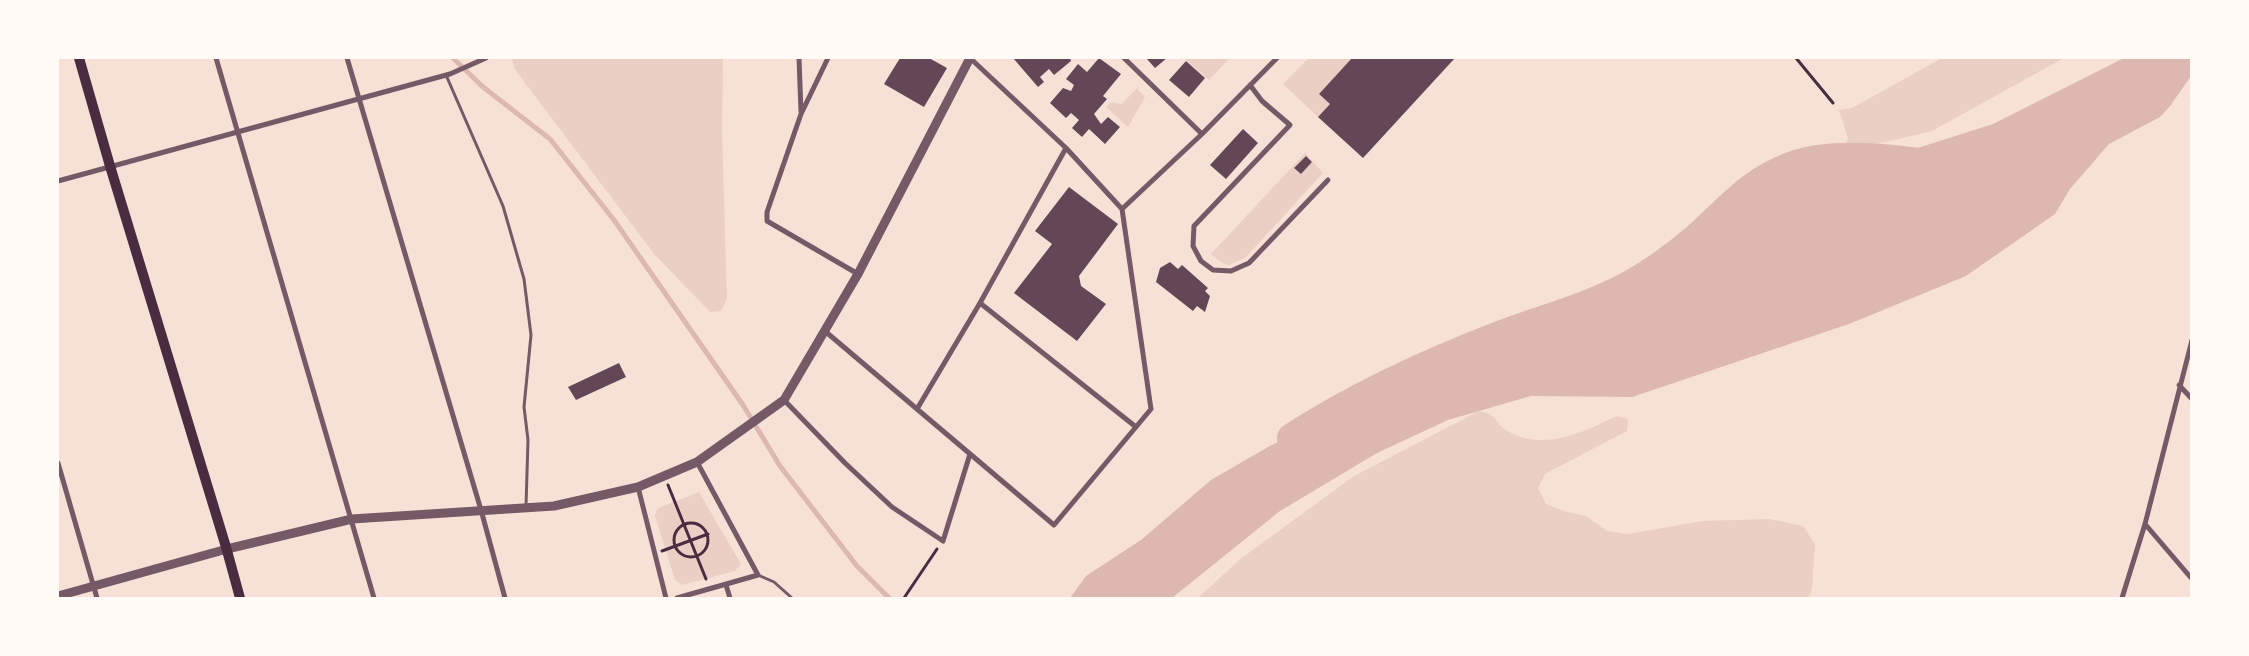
<!DOCTYPE html>
<style>
body{margin:0}
#map{position:relative;width:2249px;height:656px;overflow:hidden;background:#f7e1d7;font-family:"Public Sans",sans-serif}
canvas{display:block}
.frame{position:absolute;inset:0;border:59px solid #fffaf5;pointer-events:none}
</style>
<div id="map">
<canvas width="2249" height="656"></canvas>
<div class="frame"></div>
</div>
<script>
const context = document.querySelector('canvas').getContext('2d');
context.lineJoin = 'round';
function fillPath(path, color) { context.fillStyle = color; context.fill(path, 'evenodd'); }
function stroke(path, color, width, dash) { context.strokeStyle = color; context.lineWidth = width; context.lineCap = dash ? 'butt' : 'round'; context.setLineDash(dash || []); context.stroke(path); }
const green = new Path2D(`
 M512,58H723L722,131L727,299L721,311L710,312L655,255L525,83L514,68Z
 M1184,58H1230L1209,80Z
 M1309,58H1352L1319,94L1330,104L1318,117L1283,84Z
 M1942,58H2064L1932,131L1843,152L1848,138L1839,110L1852,108Z
 M1137,88L1145,97L1128,127L1106,107L1111,102L1122,104Z
 M1305,153L1323,173L1246,257L1229,265L1222,263L1211,254Z
 M1479,411C1499,415 1492,421 1506,430C1541,452 1583,433 1616,416L1628,419L1627,431L1545,474L1538,488L1546,504L1564,511L1586,516L1607,531L1627,534L1703,521L1769,519L1803,526L1815,544L1812,589L1809,598H1198L1239,560L1354,476Z
 M699,492L741,564L735,571L682,585L675,580L655,516L657,509L661,507Z`);
const water = new Path2D(`
 M2124,58H2191V76L2170,106L2160,117L2109,144L2070,189L2055,214L1966,276L1849,324L1632,397L1531,396L1448,420L1377,453L1280,511L1172,598H1070L1086,576L1141,540L1211,480L1268,447L1371,395L1466,360L1577,312L1658,268L1767,180L1817,170L1858,167L1993,124Z`);
const stream = new Path2D(`
 M453,58L483,87L550,139L614,220L743,405L780,466L857,566L889,598`);
const river = new Path2D(`
 M1292,438C1357,396 1429,363 1502,335C1545,319 1588,308 1629,286C1653,273 1676,256 1697,238C1731,208 1748,183 1793,166C1829,153 1882,158 1920,163`);
const building = new Path2D(`
 M900,58H929L947,68L924,107L884,84Z
 M1013,58H1070L1071,61L1054,75L1049,69L1040,77L1044,82L1038,87Z
 M1099,58L1121,74L1103,96L1107,99L1094,114L1101,124L1108,117L1120,127L1105,144L1089,129L1082,137L1072,128L1079,120L1071,113L1066,118L1050,103L1063,88L1071,91L1074,85L1066,79L1078,64L1087,72Z
 M1146,58H1167L1155,68Z
 M1352,58H1455L1363,158L1318,117L1330,104L1319,94Z
 M1186,61L1205,78L1189,97L1169,80Z
 M1243,129L1258,143L1226,179L1210,165Z
 M1306,156L1312,162L1301,174L1294,168Z
 M1069,187L1118,224L1079,276L1081,286L1106,304L1077,341L1014,293L1052,244L1035,231Z
 M1170,262L1178,269L1182,265L1208,288L1205,291L1210,296L1205,312L1197,306L1193,311L1156,282L1160,268Z
 M619,363L626,377L576,400L568,387Z`);
const path = new Path2D(`
 M1796,58L1833,103
 M668,485L706,579
 M674 540a17 17 0 1 1 34 0a17 17 0 1 1-34 0Z
 M662,551L708,534
 M904,598L937,549`);
const service = new Path2D(`
 M446,75L503,206L524,279L531,335L524,407L528,440L526,506
 M758,575L774,582L792,598`);
const minor = new Path2D(`
 M216,58L374,598
 M347,58L481,510L505,598
 M799,58L801,112
 M828,58L801,114L767,212V221L858,274
 M1124,58L1202,134
 M1250,85L1262,101L1290,125L1194,226L1193,246L1201,261L1213,270L1231,271L1249,263L1328,180
 M58,181L450,74L486,58
 M1122,209L1202,134L1277,58
 M980,303L1066,148
 M826,332L1054,525L1151,409L1122,209L1066,148L970,58
 M2179,385L2192,399
 M784,400L845,463L892,507L943,541L970,454
 M917,409L980,303L1136,427
 M58,463L97,598
 M638,487L666,598
 M2145,524L2192,579
 M726,585L730,598
 M677,598L758,575L697,462
 M2122,598L2145,524L2192,340`);
const tertiary = new Path2D(`
 M58,596L227,549L352,519L554,506L638,487L697,462L784,400L858,274L970,58`);
const secondary = new Path2D(`
 M79,58L110,166L226,547L240,598`);
fillPath(green, '#ebcfc5');
fillPath(water, '#dcb8b0');
stroke(stream, '#dcb8b0', 5);
stroke(river, '#dcb8b0', 30);
fillPath(building, '#644757');
stroke(path, '#4a2c40', 3);
stroke(service, '#755966', 3);
stroke(minor, '#755966', 5);
stroke(tertiary, '#755966', 9);
stroke(secondary, '#4a2c40', 10);
</script>
